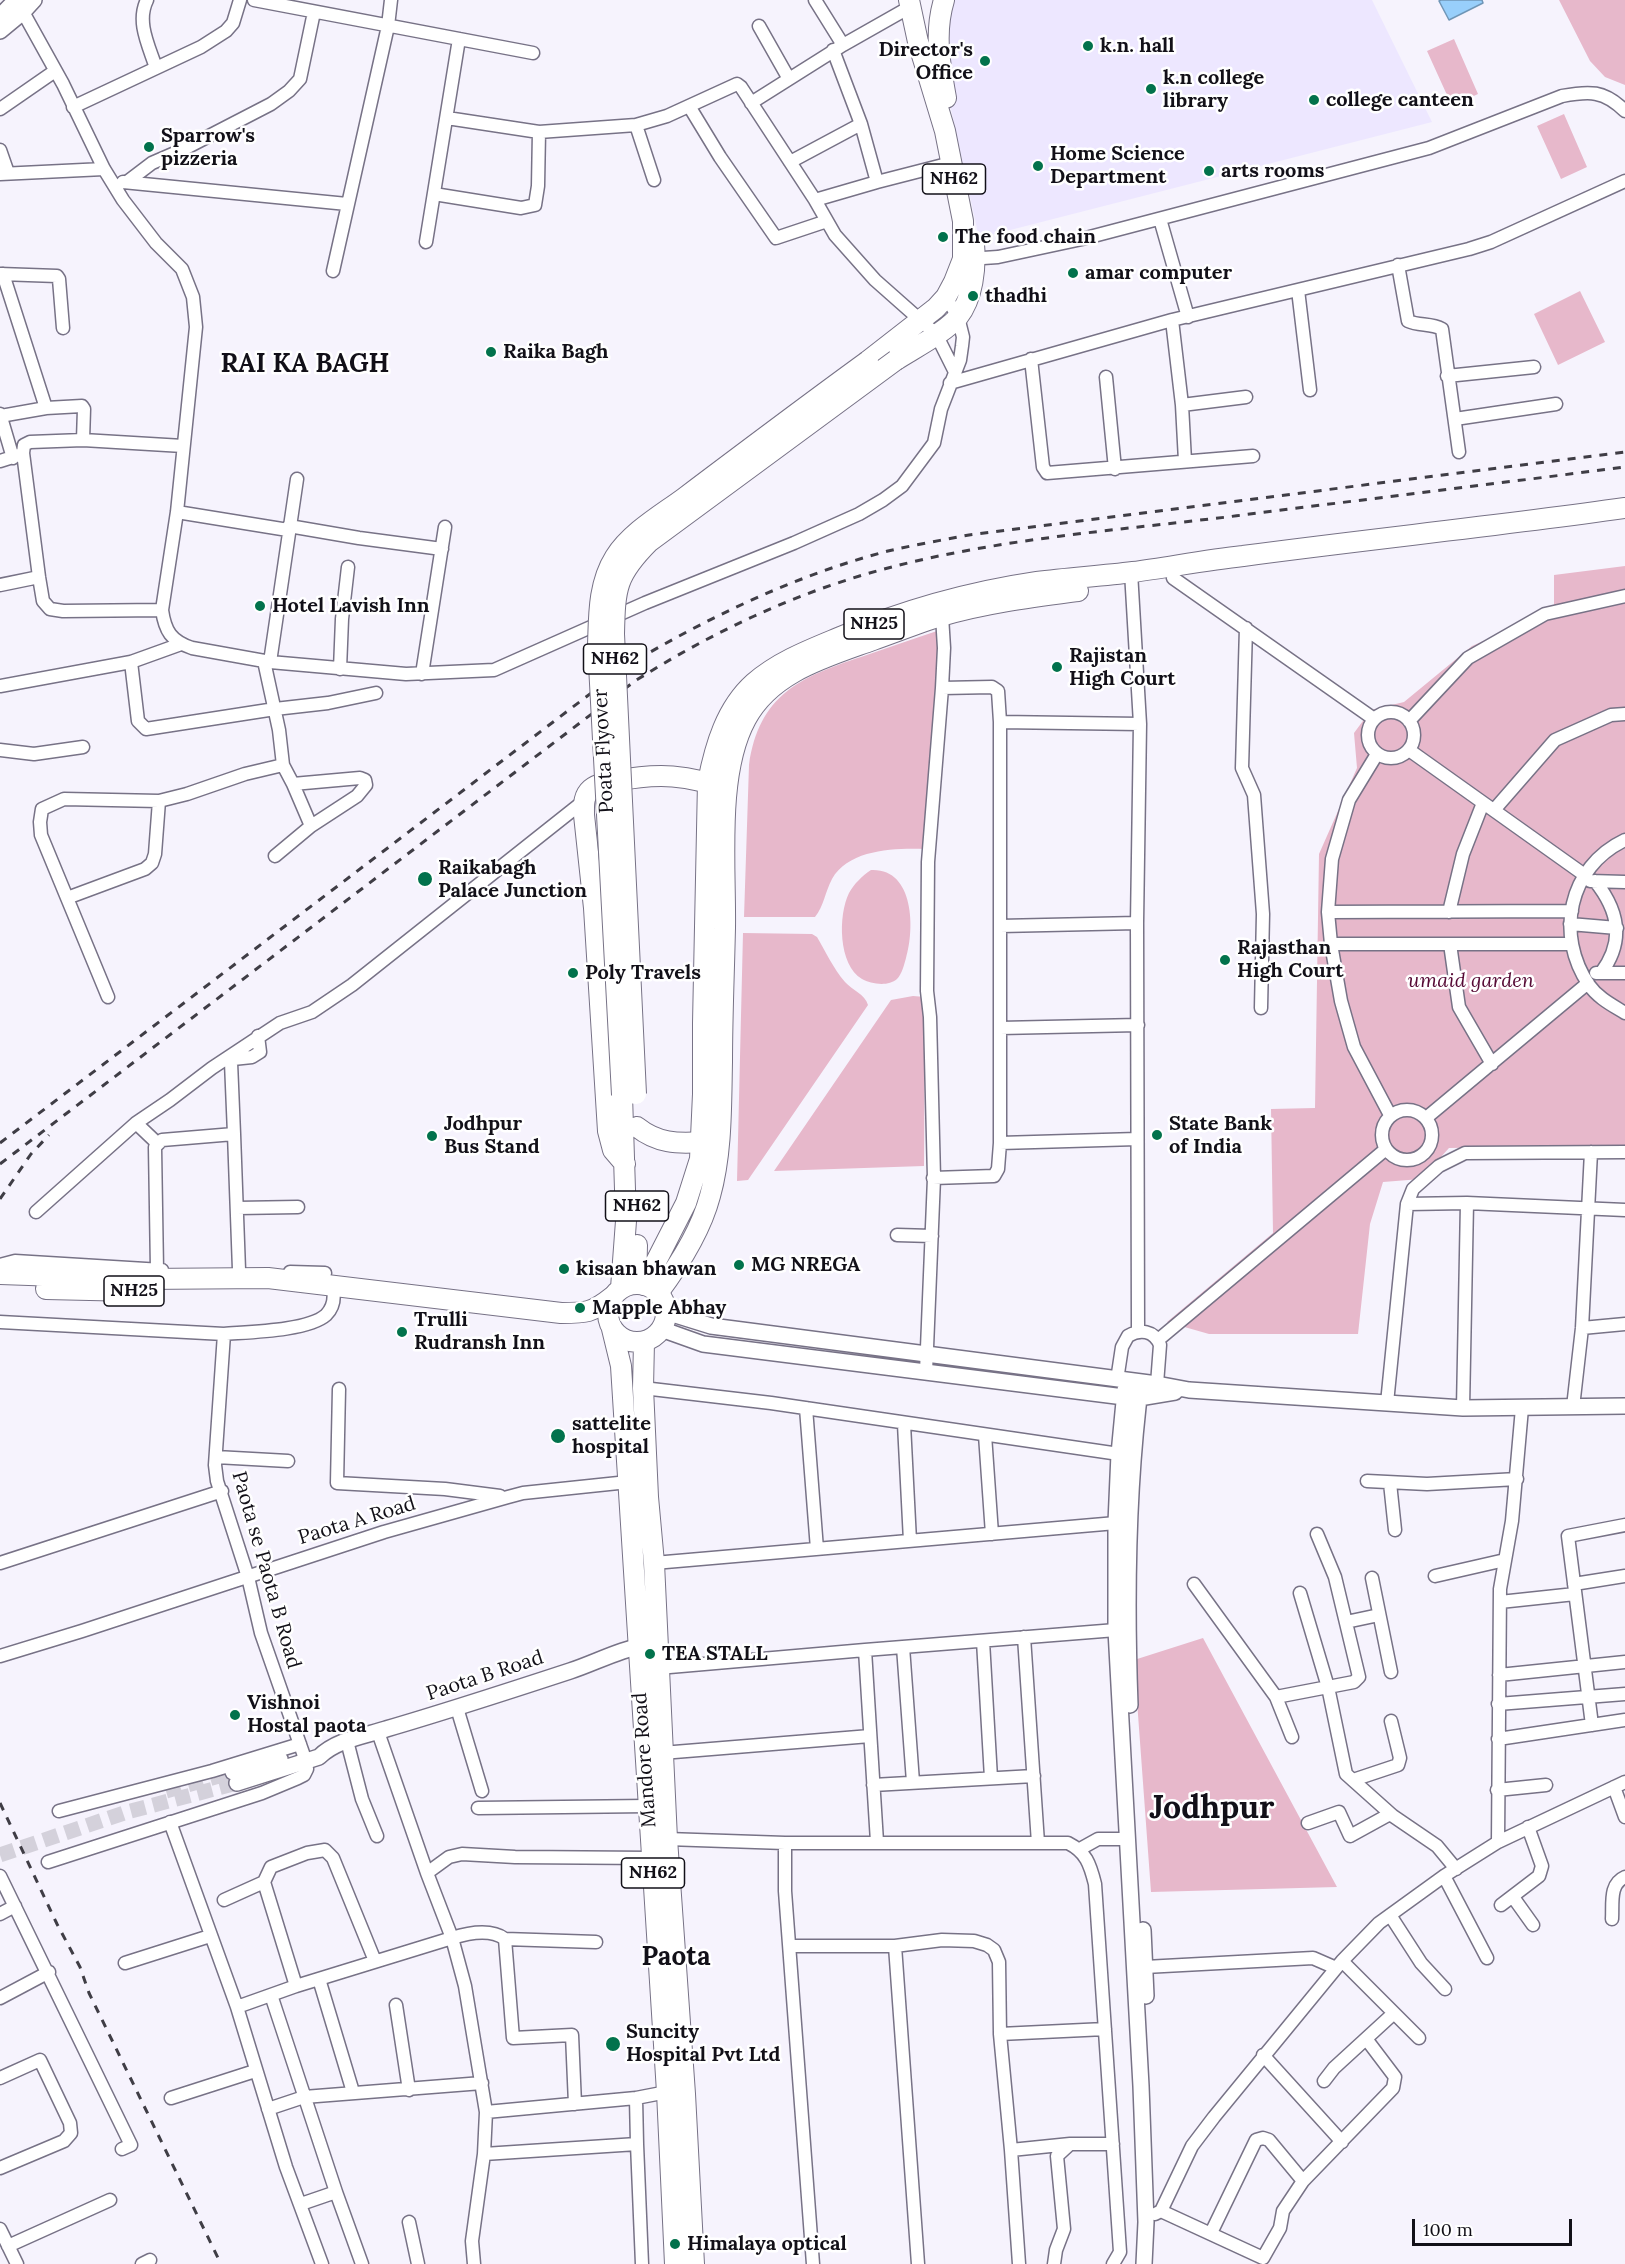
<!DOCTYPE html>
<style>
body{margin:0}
#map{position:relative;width:1625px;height:2264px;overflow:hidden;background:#f6f3fd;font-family:Lora,serif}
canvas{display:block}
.scale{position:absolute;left:1412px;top:2219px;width:160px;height:27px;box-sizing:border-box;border:3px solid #121018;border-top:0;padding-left:8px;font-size:18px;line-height:21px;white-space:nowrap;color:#121018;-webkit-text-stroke:4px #fff;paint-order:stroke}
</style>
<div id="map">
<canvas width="1625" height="2264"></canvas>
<div class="scale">100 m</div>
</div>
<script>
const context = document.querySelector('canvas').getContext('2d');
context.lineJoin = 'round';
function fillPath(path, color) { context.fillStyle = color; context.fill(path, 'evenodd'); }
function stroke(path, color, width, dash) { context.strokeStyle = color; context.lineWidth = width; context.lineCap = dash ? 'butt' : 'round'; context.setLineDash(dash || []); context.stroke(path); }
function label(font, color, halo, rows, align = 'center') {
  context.font = font + ' Lora,serif'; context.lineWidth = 5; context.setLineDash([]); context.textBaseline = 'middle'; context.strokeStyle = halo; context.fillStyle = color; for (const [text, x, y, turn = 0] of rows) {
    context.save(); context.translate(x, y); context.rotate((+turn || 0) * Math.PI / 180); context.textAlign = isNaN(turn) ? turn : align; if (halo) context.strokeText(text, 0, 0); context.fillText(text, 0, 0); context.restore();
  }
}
const built = new Path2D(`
 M951,0H1372L1432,122L979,238L950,104L943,54Z`);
const green = new Path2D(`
 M1559,0H1625V85L1605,77L1590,61Z
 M1454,39L1478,94L1452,106L1427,51Z
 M1564,114L1587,167L1561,179L1537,126Z
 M1580,291L1605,342L1558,365L1534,314Z
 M1625,566V1145L1449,1148L1421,1179L1383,1182L1370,1224L1358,1334H1209L1167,1322L1273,1233L1271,1109L1315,1108L1319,854L1357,768L1354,733L1371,710L1404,702L1472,646L1554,610V575Z
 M940,630L925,849C895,848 849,849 832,879C825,892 824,906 815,917H744L749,765C759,695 800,677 861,657C887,648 913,639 940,630Z
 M871,870C914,868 915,928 906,958C904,965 902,974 897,979C888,987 871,984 862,979C838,965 838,915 849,893C854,884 862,876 871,870Z
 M743,933L812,934L817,937C826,952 833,968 845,982C852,990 865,994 868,1005L748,1180L737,1181Z
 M913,996L925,997L924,1166L774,1171L891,1000Z
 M1203,1638L1337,1887L1151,1892L1134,1660Z`);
const water = new Path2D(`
 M1441,0H1482L1483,3L1449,20L1439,1Z`);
const tertiaryTunnel = new Path2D(`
 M166,1791L233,1772
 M0,1855L127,1812L237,1783`);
const minor = new Path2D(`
 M147,0C136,22 149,46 156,68
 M254,0L533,53
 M815,0L843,45
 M23,12L63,84L104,169L123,200L156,243L182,269L193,297L196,327L177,512L162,610C165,631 171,641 192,648L270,662L406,674L494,670L645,603L794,543L859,514L883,500L902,486L934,443L941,409L960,360L962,346L963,337L958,317L946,297
 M759,26L789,79
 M833,50L861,124L877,182
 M751,103L843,45L910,7
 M689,106L720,157L776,238L827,221
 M73,107L201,47L226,31L233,23L240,0
 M0,109L55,71
 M447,118L539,132L636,125L667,116L737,84L741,87L815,200L835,235L875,280L936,334L955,372
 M636,125L654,180
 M0,150L8,173
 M790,162L861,124
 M0,174L104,169
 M123,182L347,204
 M127,182L152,163L182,150L271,104L289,91L300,79L314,12
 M434,194L521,208L535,205L538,186L539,132
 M815,200L877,182L951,163
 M1160,219L1188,317
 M426,242L459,39
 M968,259L998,257L1082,239L1429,148L1562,96C1589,91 1604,90 1625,111
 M1398,265L1408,321C1419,326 1431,323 1442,329L1459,452
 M333,271L388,26L391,0
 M0,274L57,276L59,279L63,328
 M3,274L46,408
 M1298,290L1310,390
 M1172,320L1182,405L1185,461
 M1031,359L1043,467L1047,473L1253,456
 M1447,376L1534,367
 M1106,377L1115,469
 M950,383L1172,320L1469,249L1491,242L1625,181
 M1182,405L1246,397
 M0,414L13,458
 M0,416L46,408L82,406L84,409L83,440
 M1455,419L1556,404
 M0,461L19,455
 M177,512L288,530
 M289,526L359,538L442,549
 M1131,572L1140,724L1137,923L1138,1331
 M1173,578L1374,719
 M0,585L39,577
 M162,610L63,611L50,609L43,601L39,577L23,453L24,445L30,442L83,440L183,446
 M1246,628L1242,768L1254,795L1263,914L1261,1008
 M264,661L279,730L283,765L293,784L360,778L365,780L366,785L357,796L311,826L275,856
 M131,662L138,721L146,729L275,709L328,703L376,693
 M270,662L297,479
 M340,669L342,619L348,567
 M422,674L445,527
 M0,686L131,662L181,644
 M1368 735a23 23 0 1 1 46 0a23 23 0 1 1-46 0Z
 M1409,721L1468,658L1545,614L1625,596
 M1000,722L1140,724
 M0,750L34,754L83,747
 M1409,750L1586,876
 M1377,754L1349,800L1332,859L1328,912L1331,944L1341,1001L1354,1047L1390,1115
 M293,784L311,826
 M1494,810L1555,740L1611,715L1625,714
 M1625,840C1568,867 1555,935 1589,985C1598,998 1612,1005 1625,1013
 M1590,881L1625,882
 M1595,881C1619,911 1625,941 1601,973
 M67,898L145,869L152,863L155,854L159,801
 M1328,912L1572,911
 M1449,912L1463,854L1483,803
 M1570,924L1617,928
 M1000,926L1137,923
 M1331,944H1571
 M1450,944L1459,1007L1492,1064
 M1596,973H1625
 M108,997L41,835L40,822L42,809L64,799L159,801L187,794L245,774L283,765
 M1000,1028L1138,1025
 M1382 1135a25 25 0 1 1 50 0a25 25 0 1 1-50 0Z
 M1426,1118L1588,983
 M136,1123L157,1143
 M234,1134L239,1270
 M1000,1143L1137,1139
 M933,1178L994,1176L998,1169L1000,1143V722L998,691L992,687L942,688
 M1407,1204L1467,1203L1625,1210
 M237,1208L298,1207
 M36,1212L136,1123L170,1100L212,1068L280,1023L312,1012L352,985L584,801
 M897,1235L932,1236
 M0,1265L15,1261L162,1270
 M157,1270L155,1147L162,1140L234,1134L231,1062L233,1059L252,1057L260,1052L258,1036
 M290,1272L325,1273
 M0,1322L224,1334
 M1582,1328L1625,1324
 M1158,1340L1386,1149
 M926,1372L934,1178L930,1017L927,991L928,862L942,688L944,648L942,616
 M1117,1380L1122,1347L1128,1336C1140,1329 1154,1330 1160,1345L1157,1384
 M643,1388L771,1403L1119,1454
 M339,1389L337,1483L445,1489L500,1496
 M1387,1403L1407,1204L1413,1189L1439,1166L1465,1153L1625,1152
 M1573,1407L1582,1328L1591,1152
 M806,1408L817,1549
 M1463,1408L1467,1203
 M904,1424L910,1541
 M985,1435L992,1534
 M216,1457L288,1461
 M1367,1481L1427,1484L1517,1479
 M1390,1483L1395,1530
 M0,1563L222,1491
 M654,1563L1116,1523
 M1435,1576L1505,1560
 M1372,1578L1391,1672
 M1194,1584L1276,1697
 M1574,1584L1625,1576
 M1300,1593L1328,1687L1346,1774L1393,1816L1437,1846L1456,1869
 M1500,1602L1575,1594
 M1346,1622L1379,1615
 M1024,1637L1038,1843
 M983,1641L991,1778
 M903,1647L913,1782
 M865,1650L1116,1630
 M0,1656L82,1631L384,1532L508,1497L523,1493L628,1482
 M658,1668L865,1650L877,1842
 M1499,1675L1625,1662
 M1498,1704L1625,1694
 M457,1708L482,1791
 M1592,1725L1568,1536L1625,1525
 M378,1732L427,1873
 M1292,1737L1276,1697L1354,1682L1359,1677L1335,1577L1317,1534
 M1498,1739L1625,1720
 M347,1741L362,1799L377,1836
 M662,1753L870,1736
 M1353,1780L1398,1765L1400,1758L1391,1721
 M873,1785L1034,1776
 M1614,1787L1625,1817
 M1497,1790L1546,1785
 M478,1808L648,1806
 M59,1811L212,1771L300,1744
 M170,1822L237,2007L286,2167L322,2264
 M1308,1823L1339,1812L1350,1836L1390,1814
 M667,1839L785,1843V1891L813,2264
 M1498,1842L1500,1589L1512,1521L1522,1408
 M785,1843H1068C1086,1852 1090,1864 1095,1884L1120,2252L1113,2264
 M1080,1849L1098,1839H1128
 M48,1862L262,1793L298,1778L304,1775L307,1769L303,1753L261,1633L248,1577L217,1481L215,1465L224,1334C248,1332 308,1331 326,1315C335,1306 335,1295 332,1284
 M0,1876L131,2145L122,2149
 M1444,1876L1487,1958
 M264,1882L296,1986
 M1513,1897L1533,1925
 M224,1900L264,1882L271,1867L307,1853L325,1850L333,1858L375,1961
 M1501,1905L1539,1876L1542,1866L1528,1827
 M0,1914L15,1906
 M1390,1915L1421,1963L1445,1989
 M1612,1919C1613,1903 1609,1884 1625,1877
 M505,1939L596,1942
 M790,1946H895L942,1940L974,1941L987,1945L994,1950L999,1962L1000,2034L1011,2150L1019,2264
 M895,1946L918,2264
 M1342,1961L1419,2038
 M125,1963L210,1936
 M1145,1967L1313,1958L1336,1968
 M319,1979L353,2092
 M271,1995L336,2192
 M0,1998L49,1972
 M396,2005L409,2090
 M237,2007L296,1986L452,1938L465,1986L486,2112L484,2154L472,2241L474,2264
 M1000,2034L1105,2029
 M1263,2055L1342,2142
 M0,2078L40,2060L70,2123L71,2133L64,2141L0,2168
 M1324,2081L1334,2068L1394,2013
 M171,2098L255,2071
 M636,2098L637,2144
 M575,2104L572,2035L513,2038L505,1939C490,1928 468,1933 452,1938L427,1873L449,1857L462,1854L515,1857L652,1858
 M268,2109L304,2097L482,2083
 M486,2112L636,2098L667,2092
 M1011,2150L1070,2144H1113
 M484,2154L637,2144L642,2264
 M301,2204L336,2192L362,2264
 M1161,2211L1263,2258L1280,2228L1283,2211L1303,2181L1393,2088L1395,2077L1367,2040
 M1155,2214L1161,2211L1192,2146L1214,2117L1342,1961L1379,1923L1444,1876L1498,1842L1625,1782
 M409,2222L418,2264
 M0,2229L17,2264
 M1211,2233L1256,2140L1263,2138L1269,2140L1303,2181
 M8,2246L110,2200
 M142,2264L150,2260
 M1054,2264L1056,2250L1064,2229L1057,2156L1070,2144`);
const tertiary = new Path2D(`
 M0,16L16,0
 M0,31L23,12L34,0
 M666,1312L711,1326L1157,1384L1189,1390L1463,1408L1625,1406
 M661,1329L703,1344L1124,1397L1139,1398L1175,1392
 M1126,1381L1119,1454L1116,1523V1630L1141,2086L1146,2222L1144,2264
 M1130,1705C1126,1598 1127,1489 1141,1382
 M233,1772L280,1759
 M237,1783L319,1757C336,1740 364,1736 386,1729C448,1711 509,1691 570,1671C595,1663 622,1648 648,1645
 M1143,1930L1146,1996`);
const primary = new Path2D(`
 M0,1274L143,1279L268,1278L561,1313C586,1313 592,1313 612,1297
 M644,1285L686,1203L700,1159L703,1094V1023L708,782C715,746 726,708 754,683C778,662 809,650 838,638C902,611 969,592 1037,582C1069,578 1101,576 1133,572C1170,567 1206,560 1243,556C1370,539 1498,526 1625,508
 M46,1289L134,1291
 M658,1293C679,1265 701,1230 710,1196C722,1153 721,1107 722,1062C722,1018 724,973 725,928C726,865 716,774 746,719C771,672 826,657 873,640C896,632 918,623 941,616C985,603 1033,597 1078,591`);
const trunk = new Path2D(`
 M944,0C934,33 940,65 946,98
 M896,360C913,349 946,332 958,317C973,298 976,268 974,244
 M868,361L936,308L946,297L954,282L963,259V221L945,131L918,42L909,0
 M637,1127C657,1143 677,1144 702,1142
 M625,1164L613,1150L608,1131L594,908L584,815C584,805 583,796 591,789C598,783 609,782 617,781C656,773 690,774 726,790
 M608 1313a29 29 0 1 1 58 0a29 29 0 1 1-58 0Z
 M636,1284L637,1245
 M621,1288L626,1221L622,1095
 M612,1329L621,1366L667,2092L675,2264
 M644,1342L643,1388L648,1497L654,1563L667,1839L685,2094L694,2264`);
const rail = new Path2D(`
 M0,1143L628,665C709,617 796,575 888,551C914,545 942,540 969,535L1625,452
 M0,1164L635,681C714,631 801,590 892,567C999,539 1118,530 1227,517C1360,500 1493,484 1625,467
 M0,1199L31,1154L49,1135
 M0,1803L57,1924L80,1967L89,1993L221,2264`);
const trunkBridge = new Path2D(`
 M636,1094L614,634C615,588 616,575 649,542L896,360
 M622,1095L598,646C599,616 598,584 615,557C631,532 661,515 684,498C745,452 806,406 868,361`);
const markers = [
 [1088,46,6,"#02724c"],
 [985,61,6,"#02724c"],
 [1151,89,6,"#02724c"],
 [1314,100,6,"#02724c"],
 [149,147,6,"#02724c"],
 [1038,166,6,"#02724c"],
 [1209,171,6,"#02724c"],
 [943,237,6,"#02724c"],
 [1073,273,6,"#02724c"],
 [973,296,6,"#02724c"],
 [491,352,6,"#02724c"],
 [260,606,6,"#02724c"],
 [1057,667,6,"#02724c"],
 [425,879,8,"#02724c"],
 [1225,960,6,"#02724c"],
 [573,973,6,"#02724c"],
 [1157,1135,6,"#02724c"],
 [432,1136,6,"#02724c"],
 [739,1265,6,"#02724c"],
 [564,1269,6,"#02724c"],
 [580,1308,6,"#02724c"],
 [402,1332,6,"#02724c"],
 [558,1436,8,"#02724c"],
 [650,1654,6,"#02724c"],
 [235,1715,6,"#02724c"],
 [613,2044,8,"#02724c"],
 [675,2244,6,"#02724c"]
];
const shields = [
 [954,179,63],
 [874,624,60],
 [615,659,63],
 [637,1206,63],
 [134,1291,60],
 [653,1873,63]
];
const shieldNames = [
 ["NH62",954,179],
 ["NH25",874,624],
 ["NH62",615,659],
 ["NH62",637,1206],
 ["NH25",134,1291],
 ["NH62",653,1873]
];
const poiNames = [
 ["k.n. hall",1100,46],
 ["Director's",973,50,"right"],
 ["Office",973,73,"right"],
 ["k.n college",1163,78],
 ["library",1163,101],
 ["college canteen",1326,100],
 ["Sparrow's",161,136],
 ["pizzeria",161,159],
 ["Home Science",1050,154],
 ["Department",1050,177],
 ["arts rooms",1221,171],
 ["The food chain",955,237],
 ["amar computer",1085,273],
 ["thadhi",985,296],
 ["Raika Bagh",503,352],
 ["Hotel Lavish Inn",272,606],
 ["Rajistan",1069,656],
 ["High Court",1069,679],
 ["Raikabagh",438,868],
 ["Palace Junction",438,891],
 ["Rajasthan",1237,948],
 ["High Court",1237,971],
 ["Poly Travels",585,973],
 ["Jodhpur",444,1124],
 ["Bus Stand",444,1147],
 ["State Bank",1169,1124],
 ["of India",1169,1147],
 ["MG NREGA",751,1265],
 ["kisaan bhawan",576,1269],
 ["Mapple Abhay",592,1308],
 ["Trulli",414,1320],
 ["Rudransh Inn",414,1343],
 ["sattelite",572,1424],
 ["hospital",572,1447],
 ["TEA STALL",662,1654],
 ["Vishnoi",247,1703],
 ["Hostal paota",247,1726],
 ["Suncity",626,2032],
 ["Hospital Pvt Ltd",626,2055],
 ["Himalaya optical",687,2244]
];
const streetNames = [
 ["Poata Flyover",604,751,-93],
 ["Paota A Road",357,1521,-17],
 ["Paota se Paota B Road",266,1570,74],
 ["Paota B Road",485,1676,-18],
 ["Mandore Road",645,1760,-94]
];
const parkNames = [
 ["umaid garden",1471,981]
];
const districtNames = [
 ["RAI KA BAGH",305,365],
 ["Paota",676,1958]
];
const townNames = [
 ["Jodhpur",1212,1809]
];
fillPath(built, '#ede7ff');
fillPath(green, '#e7b8cb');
fillPath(water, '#98cffb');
stroke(water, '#7096b7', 1.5);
stroke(tertiaryTunnel, '#d4d1db', 15, [15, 8]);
stroke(minor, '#777286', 15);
stroke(tertiary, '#777286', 18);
stroke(primary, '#777286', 22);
stroke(trunk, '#777286', 22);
stroke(minor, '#fff', 12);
stroke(tertiary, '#fff', 15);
stroke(primary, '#fff', 20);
stroke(trunk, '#fff', 20);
stroke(rail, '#3f3d45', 3, [8, 8]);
stroke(trunkBridge, '#777286', 22, []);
stroke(trunkBridge, '#fff', 20);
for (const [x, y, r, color] of markers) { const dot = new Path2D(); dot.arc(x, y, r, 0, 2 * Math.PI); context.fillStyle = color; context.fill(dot); stroke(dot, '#fff', 2); }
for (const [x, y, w] of shields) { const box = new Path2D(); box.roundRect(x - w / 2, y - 15, w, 30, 4.5); context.fillStyle = '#fff'; context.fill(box); stroke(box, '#121018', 1.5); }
label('bold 18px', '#121018', null, shieldNames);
label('bold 20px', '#121018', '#fff', poiNames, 'left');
label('20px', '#121018', '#fff', streetNames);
label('italic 20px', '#560a35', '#fff', parkNames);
label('bold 26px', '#121018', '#fff', districtNames);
label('bold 32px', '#121018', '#fff', townNames);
</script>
